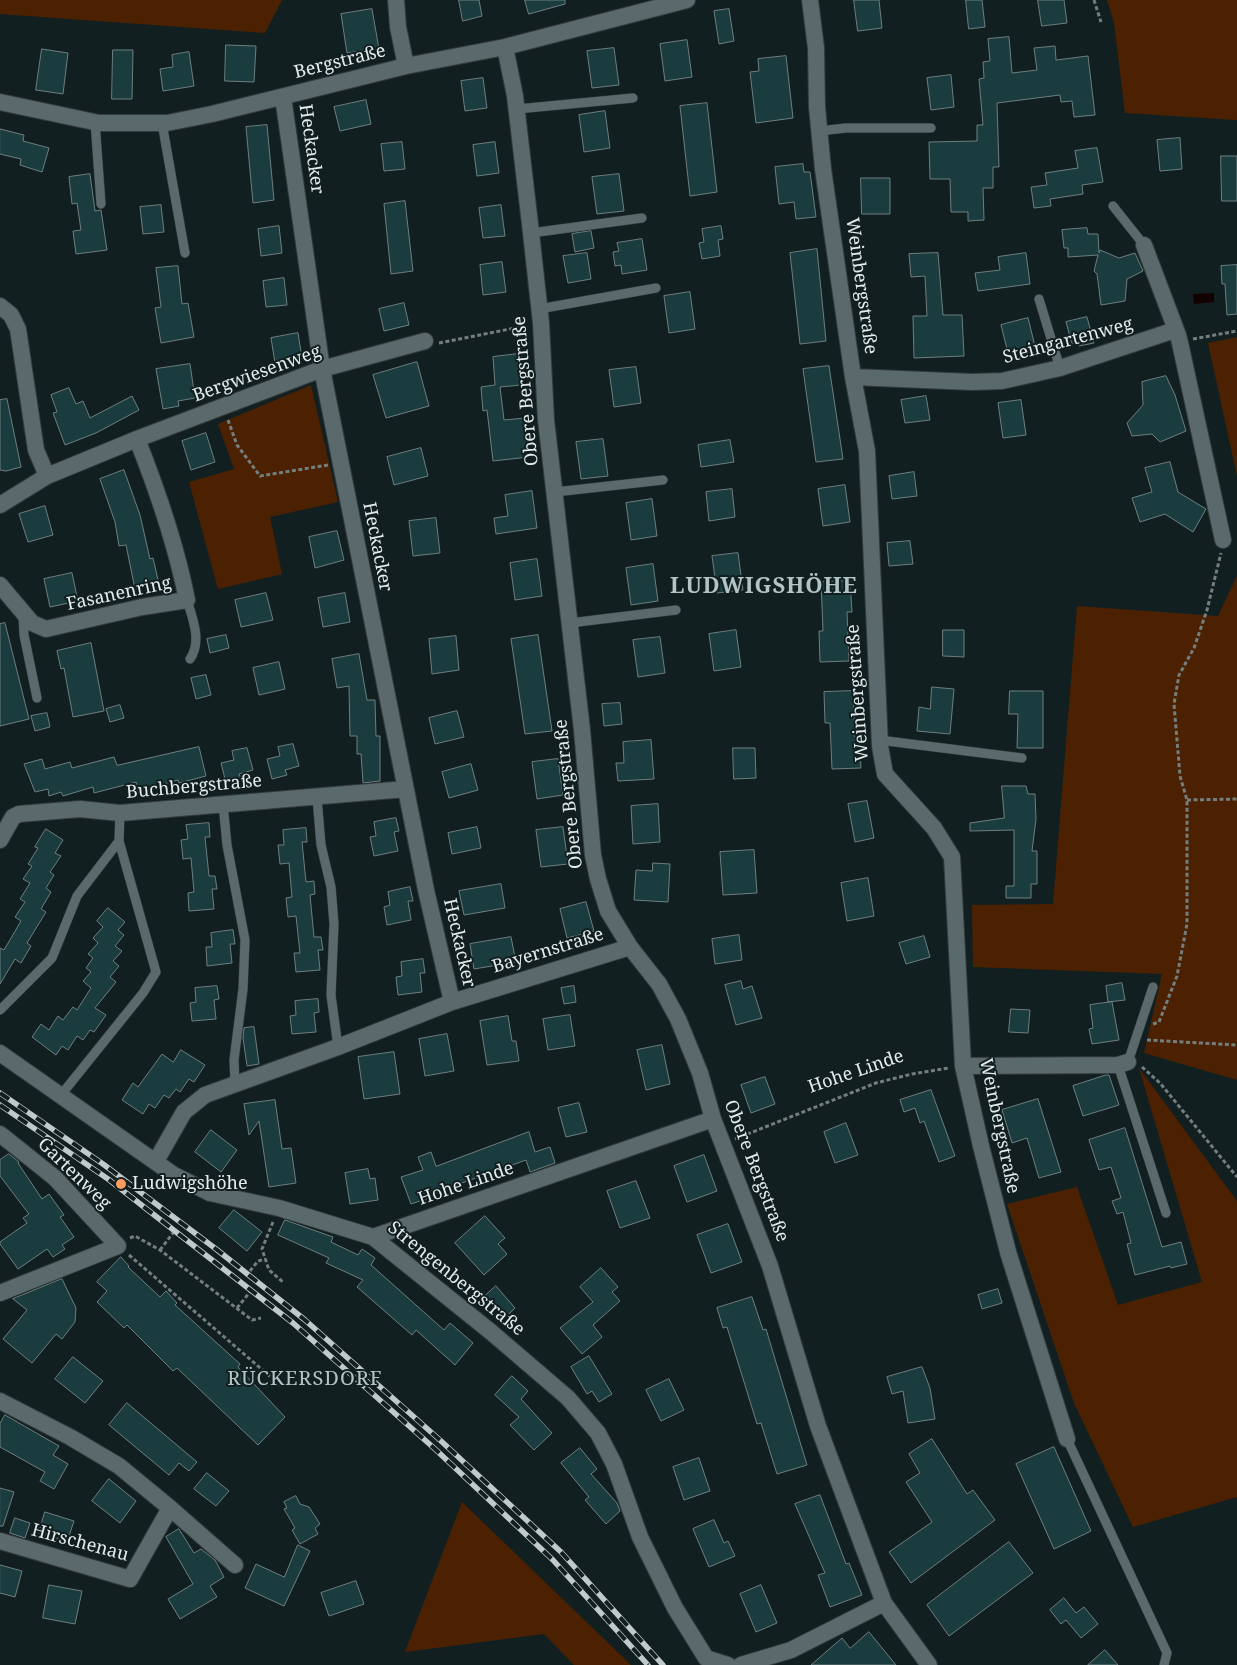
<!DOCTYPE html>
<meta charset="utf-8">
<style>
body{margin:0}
canvas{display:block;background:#121f20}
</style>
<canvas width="1237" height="1665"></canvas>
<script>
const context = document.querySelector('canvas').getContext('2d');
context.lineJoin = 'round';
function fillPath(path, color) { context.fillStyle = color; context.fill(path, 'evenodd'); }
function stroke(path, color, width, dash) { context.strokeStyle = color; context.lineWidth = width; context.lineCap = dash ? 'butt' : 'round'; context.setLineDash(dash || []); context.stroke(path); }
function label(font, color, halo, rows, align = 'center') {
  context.font = font + ' "Noto Serif",serif'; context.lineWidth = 4; context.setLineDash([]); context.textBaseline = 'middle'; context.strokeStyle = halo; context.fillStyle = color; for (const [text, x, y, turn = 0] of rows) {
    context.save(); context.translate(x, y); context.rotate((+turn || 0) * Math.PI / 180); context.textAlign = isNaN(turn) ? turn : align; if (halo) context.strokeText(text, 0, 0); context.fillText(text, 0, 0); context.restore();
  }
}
const green = new Path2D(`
 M0,0H282L265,33L0,14Z
 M1107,0H1237V120L1125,113L1114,23Z
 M1237,337V476L1208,343Z
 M311,385L338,502L270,517L282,574L218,589L189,482L234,469L218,424Z
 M1237,576V1080L1144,1053L1162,974L973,967L972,905L1053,904L1077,606L1218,616Z
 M1139,1068L1237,1201V1497L1133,1527L1074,1403L1007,1204L1077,1187L1118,1305L1202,1282Z
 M462,1502L631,1665H574L544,1634L405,1652Z`);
const water = new Path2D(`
 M1214,293V302L1194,304L1193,294Z`);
const building = new Path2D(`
 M459,0H479L482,16L463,21Z
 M525,0H565V4L529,14Z
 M854,0H879L882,28L858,31Z
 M966,0H982L985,27L969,29Z
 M1038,0H1064L1067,23L1042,26Z
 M372,9L379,49L347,53L341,14Z
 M729,9L734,41L719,44L714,11Z
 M1009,37L1012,73L1037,70L1034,48L1055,46L1056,60L1088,56L1095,115L1074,117L1072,101L1061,102L1060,95L997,103L999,167H993V188H983L984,220L968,221V212H951L950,179H930L929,142L977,141V125H983L979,79L984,78L983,62L990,61L988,39Z
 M687,40L692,77L665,81L660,44Z
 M226,45L256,46L254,82L225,81Z
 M614,48L619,85L592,88L587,51Z
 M42,49L68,53L63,94L36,90Z
 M113,50H133L132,99H112Z
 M189,52L194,86L163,91L160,69L173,67L172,55Z
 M786,56L793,118L756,123L750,72L759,71L758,59Z
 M951,75L954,107L931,110L927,78Z
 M483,78L487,108L465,111L461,81Z
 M366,100L371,124L340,131L334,107Z
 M707,103L717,192L690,196L680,106Z
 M605,111L610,148L584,152L579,115Z
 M267,125L274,200L253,203L246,127Z
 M0,129L24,135L23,141L49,148L42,172L20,165L21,159L0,154Z
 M1180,138L1182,169L1160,171L1157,140Z
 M402,142L405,169L384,171L381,144Z
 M495,142L499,173L477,176L473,145Z
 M1097,148L1103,182L1082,185L1083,194L1050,199L1051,206L1034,208L1031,187L1047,185L1045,173L1078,168L1075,151Z
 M1221,156H1237V201H1222Z
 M803,164L804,172H810L816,217L796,219L794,202L779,204L775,167Z
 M90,174L95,211L101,210L107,250L76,254L73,231L81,230L77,203L72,204L69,177Z
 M619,174L624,211L597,214L592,177Z
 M861,178H890V214H862Z
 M405,201L413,271L391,274L384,204Z
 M161,205L164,232L143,234L140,207Z
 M501,205L505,236L483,238L479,208Z
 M279,226L282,253L261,256L258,229Z
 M721,226L723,239L718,240L720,256L702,259L699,243L704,242L702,229Z
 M1087,228L1088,234H1098L1099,253L1100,250L1119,258L1135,253L1143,271L1127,279L1125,301L1101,305L1097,274L1094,271L1098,255L1068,257V248H1064L1062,230Z
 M591,231L594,248L575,252L572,234Z
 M642,239L647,270L622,274L621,265L615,266L613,252L619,251L617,243Z
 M817,249L826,341L800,344L790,253Z
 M587,253L591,279L568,283L563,256Z
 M938,253L943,315H962L964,356L914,358L913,316H927L925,276L911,277L909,254Z
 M1026,253L1030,284L978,291L975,273L1000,270L998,257Z
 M502,262L506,292L483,295L480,265Z
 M1237,265V314L1227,315L1225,284H1222L1221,266Z
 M178,266L182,304L188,303L194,337L161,343L155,308L161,307L156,268Z
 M284,278L287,305L266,307L263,281Z
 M690,292L695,329L669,333L664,296Z
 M404,303L409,325L384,331L379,309Z
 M1087,317L1094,343L1079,346V342L1072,344L1066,322Z
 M1028,318L1035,346L1008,353L1001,325Z
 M298,333L302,358L275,363L271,338Z
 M518,354L521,385L500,387L504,420L525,418L529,457L493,461L487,410L483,411L481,387L495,385L493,357Z
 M417,362L429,406L386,418L373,375Z
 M190,364L195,398L178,401L179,406L163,409L156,369Z
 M829,366L843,459L816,462L803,369Z
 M636,367L641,403L614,407L609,370Z
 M1166,376L1175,395L1186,431L1160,442L1152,434L1132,436L1127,423L1143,405L1142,382Z
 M69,388L76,404L83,401L90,418L132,396L139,410L96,433L65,445L53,413L57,412L51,395Z
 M926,396L930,420L905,423L901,400Z
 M7,399L21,467L6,471L0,470V400Z
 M1021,400L1026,435L1003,438L998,403Z
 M206,433L215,462L191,470L182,441Z
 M603,439L608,476L581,479L576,442Z
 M730,440L734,462L701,467L698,445Z
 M421,448L428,476L394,485L387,457Z
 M1170,462L1178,492L1206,509L1193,532L1165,514L1140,522L1132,498L1152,492L1145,468Z
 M124,470L140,515L150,559L153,558L159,584L135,589L126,545L119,546L115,522L100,479Z
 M914,472L917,496L892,499L889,476Z
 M845,485L850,522L823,526L818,489Z
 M732,489L735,517L709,521L706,492Z
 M532,491L537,528L496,534L494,518L508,516L505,495Z
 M652,499L657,536L631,540L626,503Z
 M45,506L53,535L28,542L19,514Z
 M436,518L440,553L413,556L409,521Z
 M337,531L344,560L315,568L309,537Z
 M910,541L913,564L889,566L887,543Z
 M738,553L743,590L717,593L712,556Z
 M537,559L542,596L515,600L510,563Z
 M653,564L658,601L631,605L626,568Z
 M72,573L78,601L50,607L44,579Z
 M850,581L852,612H847L849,661L820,662L819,631H823L821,582Z
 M266,593L273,620L241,627L235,600Z
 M345,593L350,622L323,627L318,598Z
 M5,623L29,719L0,726V624Z
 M736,630L741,667L714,671L709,634Z
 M943,630H964V657L943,656Z
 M226,635L229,648L210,653L207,639Z
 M538,635L552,731L525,734L511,639Z
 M456,636L459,670L432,674L429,639Z
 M660,637L665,673L638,677L633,640Z
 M91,643L104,711L73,717L64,668L61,669L57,651Z
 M359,654L367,700H375L376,736H380V781L363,783L361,754H357V736H350L349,686L337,688L332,659Z
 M279,662L285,689L259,695L253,668Z
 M206,675L211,695L196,699L191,678Z
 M932,687L954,689L950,734L917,731L919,707L930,709Z
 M853,691L855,737H859L861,768L832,769L830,723H825L824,692Z
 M1010,691H1043V748H1017L1018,714H1009Z
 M620,703L622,724L604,726L602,704Z
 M120,705L124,718L110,722L106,709Z
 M457,711L464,737L435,744L429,718Z
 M47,713L50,727L35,731L31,716Z
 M651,740L654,779L618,781L616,763H624L623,742Z
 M293,744L299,766L285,770L287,775L272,779L267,759L280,756L278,747Z
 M199,747L206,776L179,783L178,780L138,791L136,782L94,793L93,787L63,796L61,792L49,796L48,789L35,792L24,764L42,759L45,769L70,762L72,768L114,757L117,765Z
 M247,748L253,770L239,774L241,779L226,783L221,763L234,760L232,751Z
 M733,748H755L756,778L734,779Z
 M558,759L563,795L537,799L532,762Z
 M471,764L478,790L449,798L442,772Z
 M1002,786H1026L1028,794H1035L1036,819L1032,851H1037V884H1031V898H1006V886H1014V830L970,831V823L1004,818Z
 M867,801L874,838L855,842L848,804Z
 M658,804L660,842L633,844L631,806Z
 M396,818L399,831L394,832L398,851L374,856L370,837L376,836L374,822Z
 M209,823L210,837H205L209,876H215L217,889H212L214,909L189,911L188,893L194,892L191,858L183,859L181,840L188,839L186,825Z
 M477,827L481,848L452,854L448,833Z
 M563,827L568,864L541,867L536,830Z
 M306,828L307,842H302L306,882L314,881L315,894L310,895L314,937H321L323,950H318L320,970L296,972L294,953H300L296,916L288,917L286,898L292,897L289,863L280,864L278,845H284L283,830Z
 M46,829L63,840L55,853L61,856L50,872L54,875L46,888L51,892L41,909L46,912L27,943L31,946L21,963L15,959L0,984V948L4,950L21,921L15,917L25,902L20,899L30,883L23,879L32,866L28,864L38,848L35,847Z
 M754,850L757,893L723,895L720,852Z
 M653,863L670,864L668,902L634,900L636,870L652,871Z
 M868,878L874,916L847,921L841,883Z
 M501,884L505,908L464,915L459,891Z
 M410,887L413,901H408L411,920L387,925L384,907L390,905L388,892Z
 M586,902L594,931L567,938L560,909Z
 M108,908L125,922L118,930L124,935L115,946L122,951L113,961L119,966L110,977L116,982L95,1008L106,1015L94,1032L90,1030L83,1040L77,1036L68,1050L62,1046L56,1055L32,1037L41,1024L49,1030L58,1016L63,1020L73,1007L77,1010L91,988L83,981L91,972L86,968L93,958L88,954L98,943L93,938L103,927L97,921Z
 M233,930L235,944H230L232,963L207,966L206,947H212L211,933Z
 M739,935L742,960L715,964L712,939Z
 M924,936L930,957L906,964L899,943Z
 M511,937L516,962L474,969L470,944Z
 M423,959L425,973H420L422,992L398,995L396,977L402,976L401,962Z
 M741,981L743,989L752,986L762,1018L736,1025L725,985Z
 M1122,983L1125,1000L1108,1002L1106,986Z
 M217,986L219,999L214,1000L216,1019L192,1021L190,1003L196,1002L195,988Z
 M574,986L576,1002L564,1004L561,988Z
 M318,999L319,1012L314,1013L316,1032L292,1034L290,1016L296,1015L295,1001Z
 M1112,1002L1119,1040L1092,1044L1089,1029L1093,1028L1090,1005Z
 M1011,1009L1030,1010L1028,1033L1009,1032Z
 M570,1015L575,1046L548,1050L543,1019Z
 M508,1016L512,1041H516L519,1061L487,1065L480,1021Z
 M254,1027L259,1064L247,1066L243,1038L244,1028Z
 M447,1034L454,1071L425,1076L419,1039Z
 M662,1045L670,1084L646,1090L637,1050Z
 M181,1050L205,1065L194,1082L189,1079L180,1092L176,1089L169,1098L164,1095L155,1108L149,1104L143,1114L122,1100L133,1083L138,1087L162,1054L173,1062Z
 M394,1052L400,1094L364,1099L358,1057Z
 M1106,1075H1109L1119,1105L1083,1116L1073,1086Z
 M765,1077L775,1104L751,1113L741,1085Z
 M931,1090L955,1156L939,1162L924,1121L920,1123L915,1108L904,1112L900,1100Z
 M1038,1099L1061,1172L1039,1178L1027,1138L1012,1143L1002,1110Z
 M275,1100L282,1149L291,1148L296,1183L269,1187L259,1121L249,1135L244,1104Z
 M579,1103L587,1132L566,1137L558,1108Z
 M846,1123L858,1155L835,1163L824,1132Z
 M1125,1128L1162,1247L1181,1242L1187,1264L1171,1268L1170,1266L1135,1275L1127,1244L1131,1243L1123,1212L1117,1214L1112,1201L1121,1198L1111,1167L1099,1170L1089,1140Z
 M211,1130L237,1150L221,1172L195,1152Z
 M529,1132L535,1152L550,1147L555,1163L530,1172L526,1160L431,1194L432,1197L411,1204L401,1177L423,1170L418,1157L431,1152L436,1166Z
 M9,1154L19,1162L18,1163L42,1199L49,1194L64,1215L60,1217L74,1237L62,1245L65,1249L53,1257L47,1249L18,1269L0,1244V1242L27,1223L23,1218L29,1214L0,1176V1160Z
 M704,1155L717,1191L687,1202L674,1166Z
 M368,1169L370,1179L375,1178L378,1200L350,1204L345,1173Z
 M636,1181L650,1218L620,1228L607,1191Z
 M234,1210L262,1232L247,1251L219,1228Z
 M485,1216L505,1238L498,1244L507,1254L484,1275L455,1243Z
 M285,1220L333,1237L331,1242L358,1255L362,1249L375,1258L371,1265L444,1330L450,1323L473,1343L455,1365L416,1330L412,1335L357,1287L363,1280L326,1263L329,1258L278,1235Z
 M728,1224L742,1262L711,1273L697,1235Z
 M121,1257L129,1266L128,1267L160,1297L166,1291L177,1303L175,1305L240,1364L238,1367L285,1417L258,1445L177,1368L173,1371L127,1325L124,1328L97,1302L107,1291L97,1282Z
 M601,1268L618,1287L612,1292L620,1301L593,1325L602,1337L582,1354L560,1328L593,1302L580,1287Z
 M62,1279L76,1308L75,1322L62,1339L56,1334L32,1363L3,1339L27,1310L13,1299Z
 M496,1286L515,1308L505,1318L485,1296Z
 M998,1289L1002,1303L982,1309L978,1295Z
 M752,1297L763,1330L766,1329L775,1359L807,1465L777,1474L761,1423L757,1424L727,1327L723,1328L717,1308Z
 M589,1356L612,1394L599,1402L592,1391L587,1394L571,1367Z
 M73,1357L103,1381L85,1403L55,1379Z
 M922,1367L930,1388L935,1419L908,1423L903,1391L892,1394L887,1377Z
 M512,1376L528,1391L521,1399L552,1433L534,1450L510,1425L519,1417L495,1395Z
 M669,1379L684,1410L661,1421L646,1390Z
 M127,1403L197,1462L189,1471L179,1463L169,1475L109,1425Z
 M5,1415L59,1446L53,1455L68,1464L54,1489L40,1481L45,1472L0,1447V1424Z
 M932,1439L967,1494L973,1490L995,1520L911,1583L889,1552L932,1522L906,1482L920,1473L909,1454Z
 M1054,1447L1091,1531L1054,1549L1016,1464Z
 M580,1448L597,1469L591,1474L617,1503L620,1511L606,1524L585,1500L589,1497L561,1463Z
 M699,1458L710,1491L684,1500L673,1467Z
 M207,1473L229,1491L216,1506L194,1489Z
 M109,1479L136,1501L120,1523L92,1501Z
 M0,1488L14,1492L3,1526H0Z
 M820,1495L846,1564L849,1563L862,1595L830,1607L818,1575L825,1573L795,1504Z
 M296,1496L300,1504L309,1507L320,1524L315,1528L318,1534L300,1544L292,1530L295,1528L284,1509L287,1508L284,1502Z
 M45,1512L74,1521L67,1542L39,1533Z
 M15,1518L30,1523L25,1538L10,1533Z
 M714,1520L724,1543L728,1541L735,1556L709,1567L693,1529Z
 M179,1529L194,1553L201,1549L215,1560L224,1577L210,1586L217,1597L180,1619L168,1599L193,1584L166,1537Z
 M1009,1542L1033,1573L949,1636L927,1605Z
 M298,1545L310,1551L284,1606L245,1588L256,1564L284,1577Z
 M0,1565L22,1571L15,1597L0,1593Z
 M356,1581L364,1604L329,1616L321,1593Z
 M49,1585L82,1591L75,1624L43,1618Z
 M761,1585L777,1623L756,1632L740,1594Z
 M1064,1598L1076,1613L1084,1607L1098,1624L1081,1638L1066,1620L1061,1624L1050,1610Z
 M869,1632L896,1665H811L842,1638L850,1648Z
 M1105,1650L1118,1665H1088Z`);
const path = new Path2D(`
 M1094,0L1101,22
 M1193,339L1237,331
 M439,343L525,326
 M228,420L237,445L260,476L328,465
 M1187,800L1237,799
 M1153,1024L1159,1022L1177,976L1187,924V800L1180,776L1174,704L1179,675L1194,648L1207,610L1221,553
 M1147,1040L1237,1045
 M1142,1067L1160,1083L1237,1177
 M735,1139L876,1083L912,1074L949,1068
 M273,1222L262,1249L269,1270L283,1282
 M130,1238L135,1236L160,1250L252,1320L261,1318
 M160,1250L173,1233
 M129,1255L280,1385
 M250,1271L258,1261L265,1259
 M237,1308L250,1292`);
const service = new Path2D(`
 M517,109L633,98
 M95,122L101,204
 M162,123L185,253
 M819,131L846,128H931
 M1113,206L1144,245
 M531,233L642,218
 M1039,299L1060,368
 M539,309L656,288
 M555,492L663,480
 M187,600C193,619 202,642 190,659
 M23,614L24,635L37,698
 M570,623L676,610
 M879,740L1022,758
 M317,798L321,845L331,887L334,924L331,995L338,1047
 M223,804L227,845L245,940L243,989L234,1060L235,1084
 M0,1010L52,958L77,896L119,841
 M1128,1062L1153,987
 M1118,1065L1166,1213
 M61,1095L143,993L156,972L119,841L120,813
 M1067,1439L1167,1653L1164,1665`);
const minor = new Path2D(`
 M396,0L398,27L406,66
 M810,0L816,48L817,107L823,169L853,377L867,451L880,746L885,774L934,828L952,857L963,1066L981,1146L1008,1252L1067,1439
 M505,47L515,96L530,224L541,323L546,420L582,730L593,855L598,879L608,911L630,947L659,984L678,1019L700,1073L713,1119L770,1266L818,1426L884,1603L929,1665
 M283,97L322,369L426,890L452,1002
 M0,102L99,123H167L212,114L406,66L505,47L687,0
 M1144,245L1178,335
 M0,306L11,315L18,329L36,450L47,476
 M853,377L972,382L1002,381L1060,368L1172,331L1178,335L1180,343L1223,540
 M0,505L47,476L137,439L322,369L425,341
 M0,585L32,623L46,629L142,607L187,600C176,544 158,492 137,439
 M0,840L13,817L19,814L80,809L120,813L406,789
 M0,1053L174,1175L210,1193L279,1208L373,1237L491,1332L568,1398L598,1433L614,1464L640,1537L675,1608L706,1658L728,1665
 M963,1066L1118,1065L1128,1062
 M0,1134L55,1178L118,1246L0,1293
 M156,1161L184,1112L205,1095L338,1047L452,1002L630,947
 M373,1237L713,1119
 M0,1401L70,1437L119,1466L170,1508L130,1579L0,1541
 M170,1508L235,1565
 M741,1665L791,1650L884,1603`);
const rail = new Path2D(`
 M0,1093L103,1164L216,1249L305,1320L441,1441L561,1552L663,1665
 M0,1105L108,1179L293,1323L435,1449L553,1560L648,1665`);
const markers = [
 [121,1184,6,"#ff9b5b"]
];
const streetNames = [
 ["Bergstraße",340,62,-14],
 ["Heckacker",311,149,82],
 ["Weinbergstraße",861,286,82],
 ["Steingartenweg",1068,341,-15],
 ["Bergwiesenweg",257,374,-20],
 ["Obere Bergstraße",526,391,-95],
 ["Heckacker",377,547,79],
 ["Fasanenring",119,594,-12],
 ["Weinbergstraße",858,693,-94],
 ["Buchbergstraße",194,787,-5],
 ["Obere Bergstraße",569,794,-96],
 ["Heckacker",459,943,77],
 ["Bayernstraße",548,951,-17],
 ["Hohe Linde",856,1072,-19],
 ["Weinbergstraße",999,1126,78],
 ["Obere Bergstraße",756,1171,69],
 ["Gartenweg",74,1174,44],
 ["Hohe Linde",466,1184,-19],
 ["Strengenbergstraße",456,1279,39],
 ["Hirschenau",80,1543,15]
];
const poiNames = [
 ["Ludwigshöhe",132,1184]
];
const quarterNames = [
 ["RÜCKERSDORF",305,1379]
];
const districtNames = [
 ["LUDWIGSHÖHE",764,587]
];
fillPath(green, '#4b2102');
fillPath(water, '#130000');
fillPath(building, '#1a3c3f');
stroke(building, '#6e7e7f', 1);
stroke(service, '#333b3c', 10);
stroke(minor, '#333b3c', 18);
stroke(path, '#737e7e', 3, [4, 2.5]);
stroke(service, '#5a696b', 9);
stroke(minor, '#5a696b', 16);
stroke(rail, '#c1caca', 5.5);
stroke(rail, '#121f20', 4, [11]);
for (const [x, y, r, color] of markers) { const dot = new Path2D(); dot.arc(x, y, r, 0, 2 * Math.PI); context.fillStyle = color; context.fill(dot); stroke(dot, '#121f20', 2); }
label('18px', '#e3ecec', '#121f20', streetNames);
label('18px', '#e3ecec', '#121f20', poiNames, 'left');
context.letterSpacing = '1px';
label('20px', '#b3c4c5', '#121f20', quarterNames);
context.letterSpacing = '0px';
context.letterSpacing = '1px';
label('bold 22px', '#b3c4c5', '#121f20', districtNames);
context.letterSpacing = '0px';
</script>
